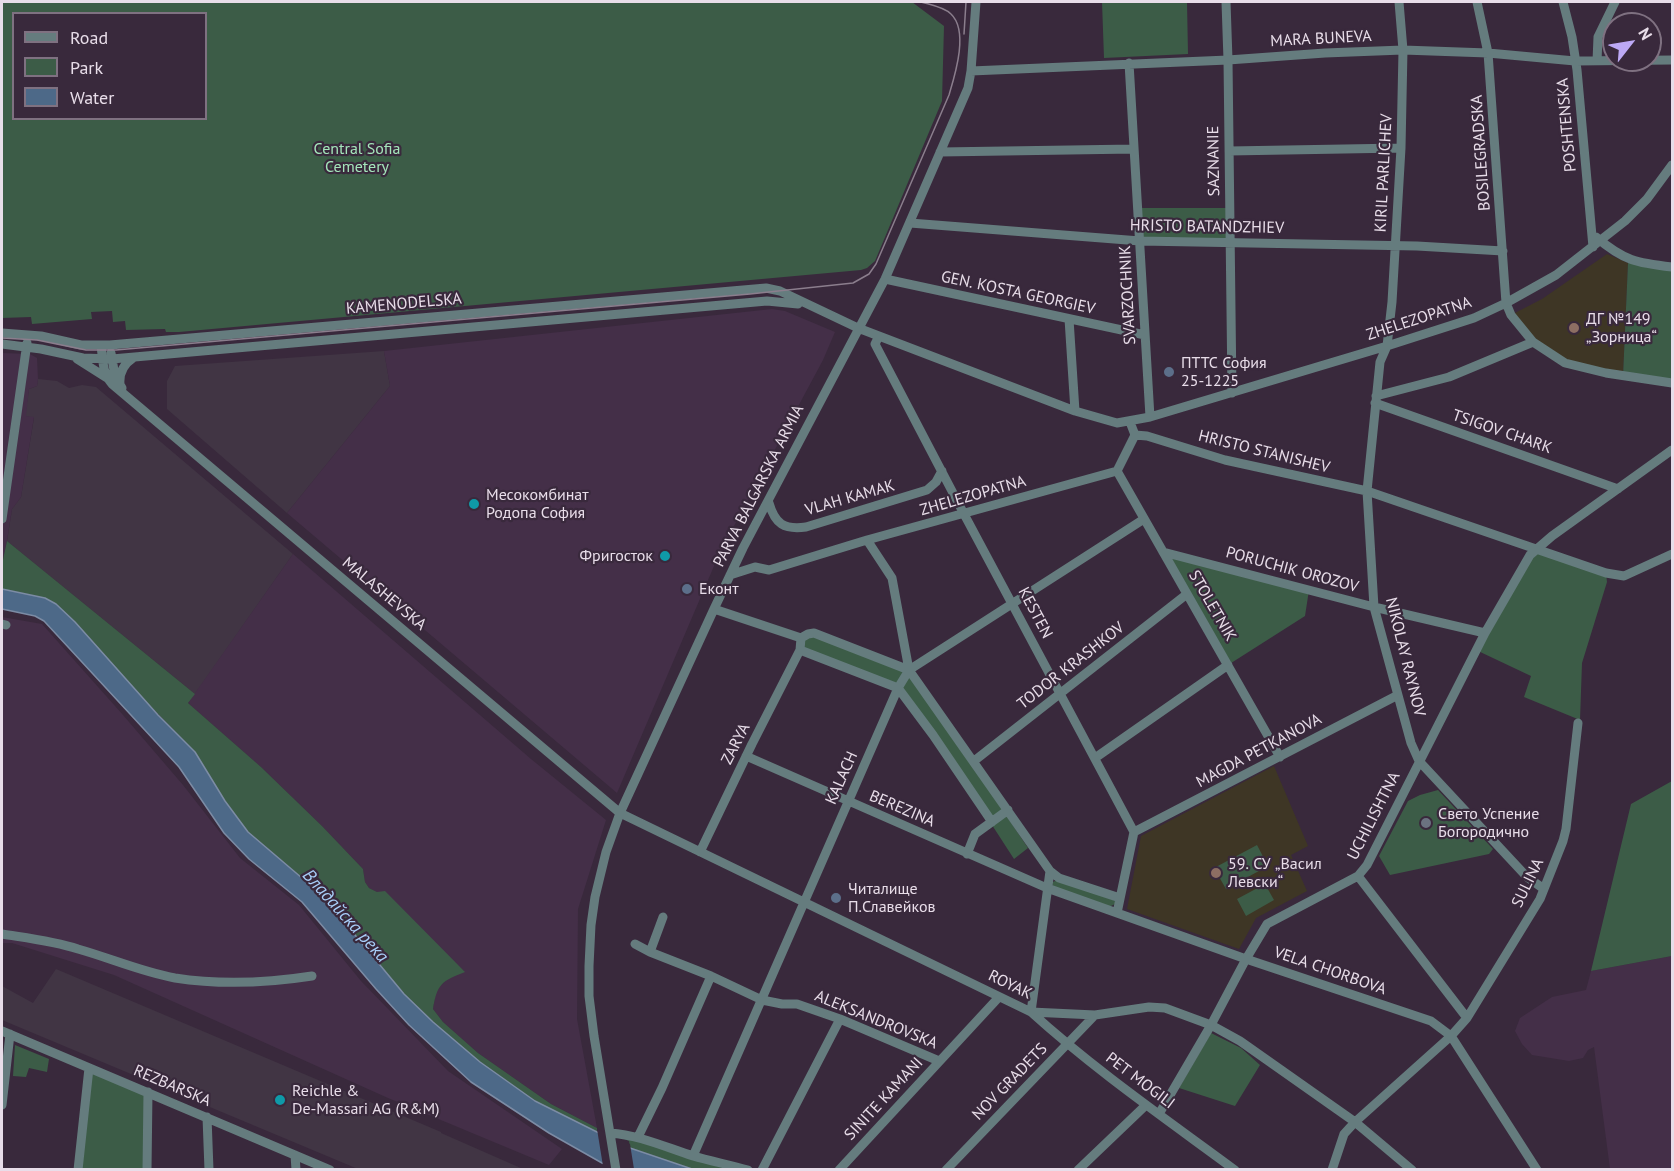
<!DOCTYPE html>
<meta charset="utf-8">
<style>
body{margin:0}
#map{position:relative;width:1674px;height:1171px;overflow:hidden;background:#39293c;font-family:"PT Sans",sans-serif}
canvas{display:block}
.frame{position:absolute;inset:0;border:3px solid #e8dde9;pointer-events:none}
.legend{position:absolute;left:12px;top:12px;width:195px;height:108px;box-sizing:border-box;background:#39293c;border:2px solid #7f7181;margin:0;padding:8px 10px;list-style:none;font-size:18px;color:#e8dde9}
.legend li{display:flex;align-items:center;gap:12px;height:30px}
.legend b{width:30px;border:2px solid #7f7181}
.north{position:absolute;left:1602px;top:12px;width:60px;height:60px;box-sizing:border-box;background:#39293c;border:2px solid #7f7181;border-radius:50%;rotate:59deg;font-size:16px;font-weight:700;line-height:24px;text-align:center;color:#e8dde9}
.north::after{content:'';display:block;margin:auto;width:21px;height:27px;background:#bda9f5;clip-path:polygon(50% 0,100% 100%,50% 72%,0 100%)}
</style>
<div id="map">
<canvas width="1674" height="1171"></canvas>
<div class="frame"></div>
<ul class="legend">
<li><b style="height:8px;background:#657c7e"></b>Road</li>
<li><b style="height:16px;background:#3c5c47"></b>Park</li>
<li><b style="height:16px;background:#4d6988"></b>Water</li>
</ul>
<div class="north">N</div>
</div>
<script>
const context = document.querySelector('canvas').getContext('2d');
context.lineJoin = 'round';
function fillPath(path, color) { context.fillStyle = color; context.fill(path, 'evenodd'); }
function stroke(path, color, width, dash) { context.strokeStyle = color; context.lineWidth = width; context.lineCap = dash ? 'butt' : 'round'; context.setLineDash(dash || []); context.stroke(path); }
function label(font, color, halo, rows, align = 'center') {
  context.font = font + ' "PT Sans",sans-serif'; context.lineWidth = 4.5; context.setLineDash([]); context.textBaseline = 'middle'; context.strokeStyle = halo; context.fillStyle = color; for (const [text, x, y, turn = 0] of rows) {
    context.save(); context.translate(x, y); context.rotate((+turn || 0) * Math.PI / 180); context.textAlign = isNaN(turn) ? turn : align; if (halo) context.strokeText(text, 0, 0); context.fillText(text, 0, 0); context.restore();
  }
}
const commercial = new Path2D(`
 M384,351L390,386L287,513L167,409V381L175,366Z
 M38,379L57,381L69,388L82,385L96,387L293,554L195,694L7,541L12,509L21,497L34,418L25,416L29,389L37,386Z
 M56,969L441,1132V1133L523,1169H358L2,1020V986L33,1003Z`);
const built = new Path2D(`
 M772,309L785,311L835,332L823,360L720,552L617,793L287,513L390,386L384,351Z
 M2,353L30,354L37,358L38,379L37,386L29,389L26,416L34,417L21,497L12,509L7,541L2,564Z
 M293,554L531,759L606,820L578,909L577,1019L597,1128L551,1104L478,1053L443,1022L433,1009L436,991L448,978L464,971L377,892L369,888L365,882L363,869L322,826L261,767L188,703Z
 M2,617L42,624L123,715L183,785L240,858L299,905L361,981L448,1071L562,1149L549,1165L388,1098L114,975L12,943H2Z
 M1672,956V1169H1610L1594,1047L1588,1050L1583,1058L1569,1061L1532,1055L1522,1044L1515,1031L1520,1018L1552,997L1586,990L1591,971Z`);
const education = new Path2D(`
 M1607,254L1628,263L1623,376L1565,363L1533,342L1511,315L1542,299Z
 M1274,766L1308,846L1291,855L1307,891L1256,918L1239,949L1127,909L1141,836Z`);
const green = new Path2D(`
 M2,2H912L944,26L942,101L875,261L867,268L861,270L179,332H166L165,329L126,330L125,321L113,322L112,311L91,312L92,319L32,324L31,317L2,318ZM14,14H206V118H14Z
 M1102,2H1187L1188,54L1104,58Z
 M1138,208H1230V242L1140,241Z
 M1628,263L1640,264L1672,270V383L1623,376Z
 M7,541L195,694L188,703L261,767L322,826L363,869L365,882L369,888L377,892L385,891L465,972C441,981 437,985 433,1009L443,1022L478,1053L551,1104L597,1128V1132L535,1101L480,1062L433,1022L404,994L336,912L309,884L248,832L225,801L195,752L45,598L2,589V564Z
 M1535,549L1606,573L1607,582L1582,663L1580,720L1524,697L1531,676L1476,650Z
 M1163,552L1309,590L1305,616L1228,665Z
 M808,634L909,670L1008,810L992,822L898,688L800,650Z
 M1672,781V956L1591,971L1631,804Z
 M1438,790L1493,849L1489,854L1390,875L1379,856L1408,801L1420,795Z
 M1006,815L1028,848L1014,859L992,825Z
 M1257,845L1268,866L1226,889L1214,868Z
 M1057,880L1116,901L1115,904L1109,907L1054,887L1052,884L1053,882Z
 M1265,884L1274,900L1246,916L1237,899Z
 M1211,1033L1241,1048L1260,1065L1235,1106L1179,1088Z
 M15,1045L49,1059L47,1072L29,1068L26,1077L13,1076Z
 M89,1068L148,1092L147,1169L78,1170Z
 M610,1133L748,1169H692L630,1148L629,1141Z`);
const water = new Path2D(`
 M2,589L45,598L56,604L75,622L158,715L195,752L225,801L248,832L309,884L336,912L404,994L433,1022L480,1062L535,1101L597,1132L630,1148L692,1169H618L602,1163L549,1133L471,1082L409,1025L376,989L302,902L249,859L224,833L179,767L44,621L35,616L2,609Z`);
const pier = new Path2D(`
 M597,1129L630,1144L634,1169L610,1170L603,1166Z`);
const minor = new Path2D(`
 M1226,2L1228,60L1232,393
 M1399,2L1403,50L1401,148L1392,302L1387,346L1380,362L1367,491L1374,607L1411,743L1419,761L1527,877L1544,889
 M1477,2L1488,53L1506,303L1511,315L1533,342L1565,363L1606,373L1672,383
 M1563,2L1572,37L1577,70L1593,247
 M1597,61L1598,37L1615,2
 M1129,63L1150,417
 M971,71L1228,60L1325,53L1403,50L1488,53L1575,61L1672,60
 M1229,151L1401,148
 M940,152L1134,149
 M910,223L1140,241L1417,246L1503,251
 M1596,237C1624,261 1637,263 1672,267
 M885,279L1145,335
 M1069,319L1075,411
 M2,333L41,336L81,345H110L766,288L780,291L858,328L1075,411L1117,423L1150,417L1387,346L1474,318L1506,303L1556,275L1625,221L1647,199L1672,165
 M879,336L875,344L964,514L1134,832L1117,913
 M2,344L41,349L83,358L112,359L767,301L798,304
 M101,346C103,359 102,373 112,384L620,813L1031,1012L1095,1015L1149,1007L1165,1008L1211,1025L1240,1041L1355,1122L1412,1170
 M111,353L115,376L122,388
 M77,359L107,378
 M120,384C119,372 124,364 133,358
 M1376,396L1449,377L1533,342
 M1375,403L1618,489
 M1130,422L1135,435L1147,436L1225,460L1367,491L1606,573L1624,576L1672,554
 M1117,471L1280,757
 M769,503C775,524 784,530 806,527L927,490L936,482L942,471
 M2,519L27,343
 M867,540L892,578L909,670
 M1163,552L1374,607L1485,633
 M730,575L755,567L769,570L867,540L1117,471L1135,435
 M714,609L801,638
 M2,624L6,625
 M801,638L808,634L814,633L909,670L1050,871L1059,878L1120,898
 M801,638L800,650L898,688L933,735L992,822
 M746,756L1047,888L1246,959L1431,1021L1451,1036L1537,1170
 M1095,758L1228,665
 M974,761L1187,594
 M1134,832L1398,695
 M700,852L752,744L800,650
 M967,854L975,834L1008,810
 M1358,876L1467,1018
 M2,934C27,938 54,941 78,949C110,958 142,972 175,978C220,985 267,983 312,976
 M635,944L650,952L711,976L762,1000L782,1004H797L840,1019L939,1061
 M650,952L663,917
 M1031,1012C1095,1070 1166,1119 1235,1170
 M1031,1012L1050,871
 M2,1031L330,1170
 M2,1105L10,1034
 M1159,1114L1211,1025L1246,959L1267,924L1358,876L1367,865L1485,633L1530,555L1552,536L1672,450
 M207,1117L209,1170
 M610,1133C639,1135 665,1147 693,1156C711,1161 730,1165 748,1170
 M638,1137L662,1088L711,976
 M295,1155L296,1170
 M693,1156L898,688L909,670L1144,519
 M78,1170L89,1068
 M147,1170L148,1092
 M616,1170L594,1036L589,996V966L591,925L595,897L606,852L620,813L714,609L743,548L885,279L968,88L971,71L976,2
 M762,1170L840,1019
 M839,1170L999,997
 M946,1170L1095,1015
 M1078,1170L1146,1105
 M1332,1170L1344,1134L1355,1122L1451,1036L1467,1018L1540,899L1563,841L1566,829L1578,723`);
const tram = new Path2D(`
 M964,34L966,2
 M2,338L37,340L86,350H116L750,294L853,283L869,274L876,264L949,95C955,75 969,31 951,14C944,7 931,5 921,2`);
const markers = [
 [1574,328,6,"#8d6e63"],
 [1169,372,6,"#5c6f8a"],
 [474,504,6,"#0f9aa8"],
 [665,556,6,"#0f9aa8"],
 [687,589,6,"#5c6f8a"],
 [1426,823,6,"#6b7280"],
 [1216,873,6,"#8d6e63"],
 [836,898,6,"#5c6f8a"],
 [280,1100,6,"#0f9aa8"]
];
const streetNames = [
 ["MARA BUNEVA",1321,39,-3],
 ["POSHTENSKA",1567,125,-95],
 ["BOSILEGRADSKA",1481,153,-94],
 ["SAZNANIE",1214,161,-91],
 ["KIRIL PARLICHEV",1384,173,-87],
 ["HRISTO BATANDZHIEV",1207,227,1],
 ["GEN. KOSTA GEORGIEV",1018,293,12],
 ["SVARZOCHNIK",1128,295,-93],
 ["KAMENODELSKA",404,304,-5],
 ["ZHELEZOPATNA",1419,319,-18],
 ["TSIGOV CHARK",1502,432,19],
 ["HRISTO STANISHEV",1264,452,14],
 ["PARVA BALGARSKA ARMIA",759,486,-63],
 ["ZHELEZOPATNA",973,496,-16],
 ["VLAH KAMAK",850,498,-16],
 ["PORUCHIK OROZOV",1292,570,15],
 ["MALASHEVSKA",384,594,40],
 ["STOLETNIK",1212,606,60],
 ["KESTEN",1035,613,62],
 ["NIKOLAY RAYNOV",1405,657,76],
 ["TODOR KRASHKOV",1071,666,-38],
 ["ZARYA",736,744,-63],
 ["MAGDA PETKANOVA",1259,751,-28],
 ["KALACH",842,778,-66],
 ["BEREZINA",902,809,23],
 ["UCHILISHTNA",1374,816,-63],
 ["SULINA",1528,883,-64],
 ["VELA CHORBOVA",1330,971,19],
 ["ROYAK",1010,985,26],
 ["ALEKSANDROVSKA",876,1020,22],
 ["PET MOGILI",1140,1081,37],
 ["NOV GRADETS",1010,1082,-46],
 ["REZBARSKA",172,1086,23],
 ["SINITE KAMANI",884,1099,-47]
];
const parkNames = [
 ["Central Sofia",357,149],
 ["Cemetery",357,167]
];
const poiNames = [
 ["ДГ №149",1586,319],
 ["„Зорница“",1586,337],
 ["ПТТС София",1181,363],
 ["25-1225",1181,381],
 ["Месокомбинат",486,495],
 ["Родопа София",486,513],
 ["Фригосток",653,556,"right"],
 ["Еконт",699,589],
 ["Свето Успение",1438,814],
 ["Богородично",1438,832],
 ["59. СУ „Васил",1228,864],
 ["Левски“",1228,882],
 ["Читалище",848,889],
 ["П.Славейков",848,907],
 ["Reichle &",292,1091],
 ["De-Massari AG (R&M)",292,1109]
];
const waterNames = [
 ["Владайска река",345,916,48]
];
fillPath(commercial, '#413544');
fillPath(built, '#442f48');
fillPath(education, '#3e3625');
fillPath(green, '#3c5c47');
fillPath(water, '#4d6988');
stroke(water, '#7c8ca5', 1.5);
fillPath(pier, '#39293c');
stroke(minor, '#657c7e', 9);
stroke(tram, '#8b7e8d', 1.5);
for (const [x, y, r, color] of markers) { const dot = new Path2D(); dot.arc(x, y, r, 0, 2 * Math.PI); context.fillStyle = color; context.fill(dot); stroke(dot, '#39293c', 2); }
label('16px', '#e8dde9', '#39293c', streetNames);
label('16px', '#a4e5ba', '#39293c', parkNames);
label('16px', '#e8dde9', '#39293c', poiNames, 'left');
label('italic 18px', '#a8cef8', '#39293c', waterNames);
</script>
